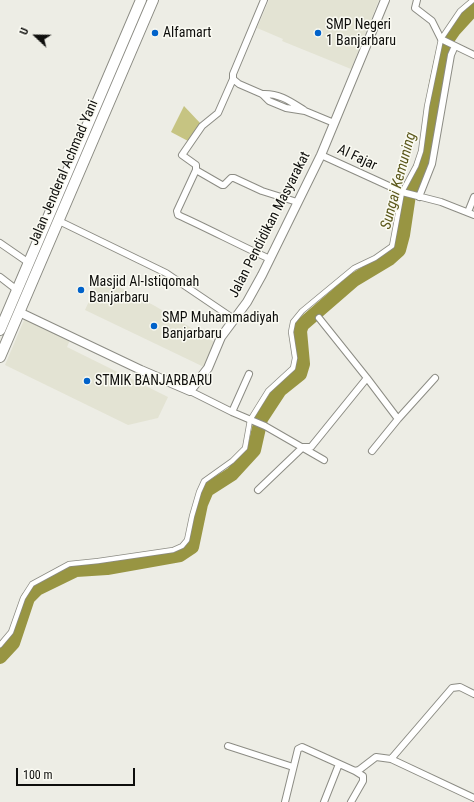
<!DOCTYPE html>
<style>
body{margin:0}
#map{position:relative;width:474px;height:802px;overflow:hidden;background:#edede5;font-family:"Roboto Condensed",sans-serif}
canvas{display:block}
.north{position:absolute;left:16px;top:16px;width:40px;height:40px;-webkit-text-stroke:3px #fafaf2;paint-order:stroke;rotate:292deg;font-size:11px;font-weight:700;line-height:16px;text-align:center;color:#0e0e0c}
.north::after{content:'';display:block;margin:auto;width:14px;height:18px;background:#0e0e0c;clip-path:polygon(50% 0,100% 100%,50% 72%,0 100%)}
.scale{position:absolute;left:16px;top:768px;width:119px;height:18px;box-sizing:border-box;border:2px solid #0e0e0c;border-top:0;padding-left:5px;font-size:12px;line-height:14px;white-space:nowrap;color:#0e0e0c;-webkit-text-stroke:3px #fafaf2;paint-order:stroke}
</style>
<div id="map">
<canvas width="474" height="802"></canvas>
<div class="north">U</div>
<div class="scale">100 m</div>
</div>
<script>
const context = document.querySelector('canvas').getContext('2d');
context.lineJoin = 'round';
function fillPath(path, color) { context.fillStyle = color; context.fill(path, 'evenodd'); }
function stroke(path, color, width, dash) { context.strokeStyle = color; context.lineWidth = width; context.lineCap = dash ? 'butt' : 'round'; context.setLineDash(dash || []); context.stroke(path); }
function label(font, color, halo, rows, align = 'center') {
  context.font = font + ' "Roboto Condensed",sans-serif'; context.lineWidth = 3; context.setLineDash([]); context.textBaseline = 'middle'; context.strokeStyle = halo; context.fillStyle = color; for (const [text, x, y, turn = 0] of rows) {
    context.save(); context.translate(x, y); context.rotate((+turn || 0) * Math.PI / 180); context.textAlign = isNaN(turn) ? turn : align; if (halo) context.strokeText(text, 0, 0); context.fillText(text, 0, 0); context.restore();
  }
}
const built = new Path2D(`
 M269,0H379L351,69L282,41L283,39L257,28Z
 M100,277L155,306L216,343L206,368L85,310Z
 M27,313L72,335L67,347L168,397L158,418L128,425L5,365Z`);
const green = new Path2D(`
 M184,106L201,124L188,141L171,132Z`);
const river = new Path2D(`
 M0,657L13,643L28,598L37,589L76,570L107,568L180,555L192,547L201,504L207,490L232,474L254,450L261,419L280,390L300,374L303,364L300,331L302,325L354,280L389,259L399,250L403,235L409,195L426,153L436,84L445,43L454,30L474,8`);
const pedestrian = new Path2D(`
 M0,645L11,632L23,598L32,584L69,564L98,561L173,550L182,546L187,540L192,516L199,492L204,481L232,461L245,448L250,420L268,391L293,368L295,358L291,332L293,322L302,311L354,268L375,258L392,246L402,192L416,166L421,151L427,106L441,39L460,11L473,0`);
const minor = new Path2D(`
 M264,0L233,74V79L239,84L262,94L269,101L286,108L305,111L334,123
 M417,0L415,8L432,21L441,39L474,55
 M233,79L218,113L202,126L182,155L196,165V170L222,185H224L231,178H234L262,191L297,202
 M262,94C279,93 290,101 304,110
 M321,155L402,192L441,202L474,215
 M196,170L177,211L178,215C209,229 239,245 270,259
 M419,197L432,164L451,55L455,46
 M468,212L474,197
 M59,221L166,273L234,319
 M0,243L29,263
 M0,277L17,290
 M319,318L367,378
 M190,391L232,412L265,426L324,460
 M232,412L249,374
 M398,419L435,378
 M258,490L303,447H311L367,378L398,419L372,451
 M228,746L293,767
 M391,759L452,688L460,687L474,694
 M285,802L298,749L302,747L355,771L359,770L376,757L391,759L474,798
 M324,802L339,764
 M351,802L363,781V776L355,771`);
const tertiary = new Path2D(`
 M19,312L141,370L190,391L208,368L221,337L247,302L262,275L321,155L385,0`);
const trunk = new Path2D(`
 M0,330L141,0
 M0,357L153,0`);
const markers = [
 [155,33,4,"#0062ca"],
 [318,33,4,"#0062ca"],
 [81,290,4,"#0062ca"],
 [154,326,4,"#0062ca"],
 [87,381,4,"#0062ca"]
];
const poiNames = [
 ["SMP Negeri",326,25],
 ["1 Banjarbaru",326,41],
 ["Alfamart",163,33],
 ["Masjid Al-Istiqomah",89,282],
 ["Banjarbaru",89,298],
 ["SMP Muhammadiyah",162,318],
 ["Banjarbaru",162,334],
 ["STMIK BANJARBARU",95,381]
];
const streetNames = [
 ["Al Fajar",357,158,25],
 ["Jalan Jenderal Achmad Yani",64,173,-67],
 ["Jalan Pendidikan Masyarakat",270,225,-63]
];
const waterNames = [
 ["Sungai Kemuning",399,181,-75]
];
fillPath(built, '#e3e3d3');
fillPath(green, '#c6c482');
stroke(river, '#989542', 14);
stroke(pedestrian, '#8c8c84', 6);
stroke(minor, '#8c8c84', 8);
stroke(tertiary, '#8c8c84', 10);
stroke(trunk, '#8c8c84', 12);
stroke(pedestrian, '#fff', 4.5);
stroke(minor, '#fff', 6);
stroke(tertiary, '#fff', 8);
stroke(trunk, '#fff', 10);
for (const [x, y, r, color] of markers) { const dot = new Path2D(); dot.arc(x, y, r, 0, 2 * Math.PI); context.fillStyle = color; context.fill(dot); stroke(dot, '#fafaf2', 1.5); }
label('14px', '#0e0e0c', '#fafaf2', poiNames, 'left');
label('14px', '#0e0e0c', '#fafaf2', streetNames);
label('italic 15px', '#5b581b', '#fafaf2', waterNames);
</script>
